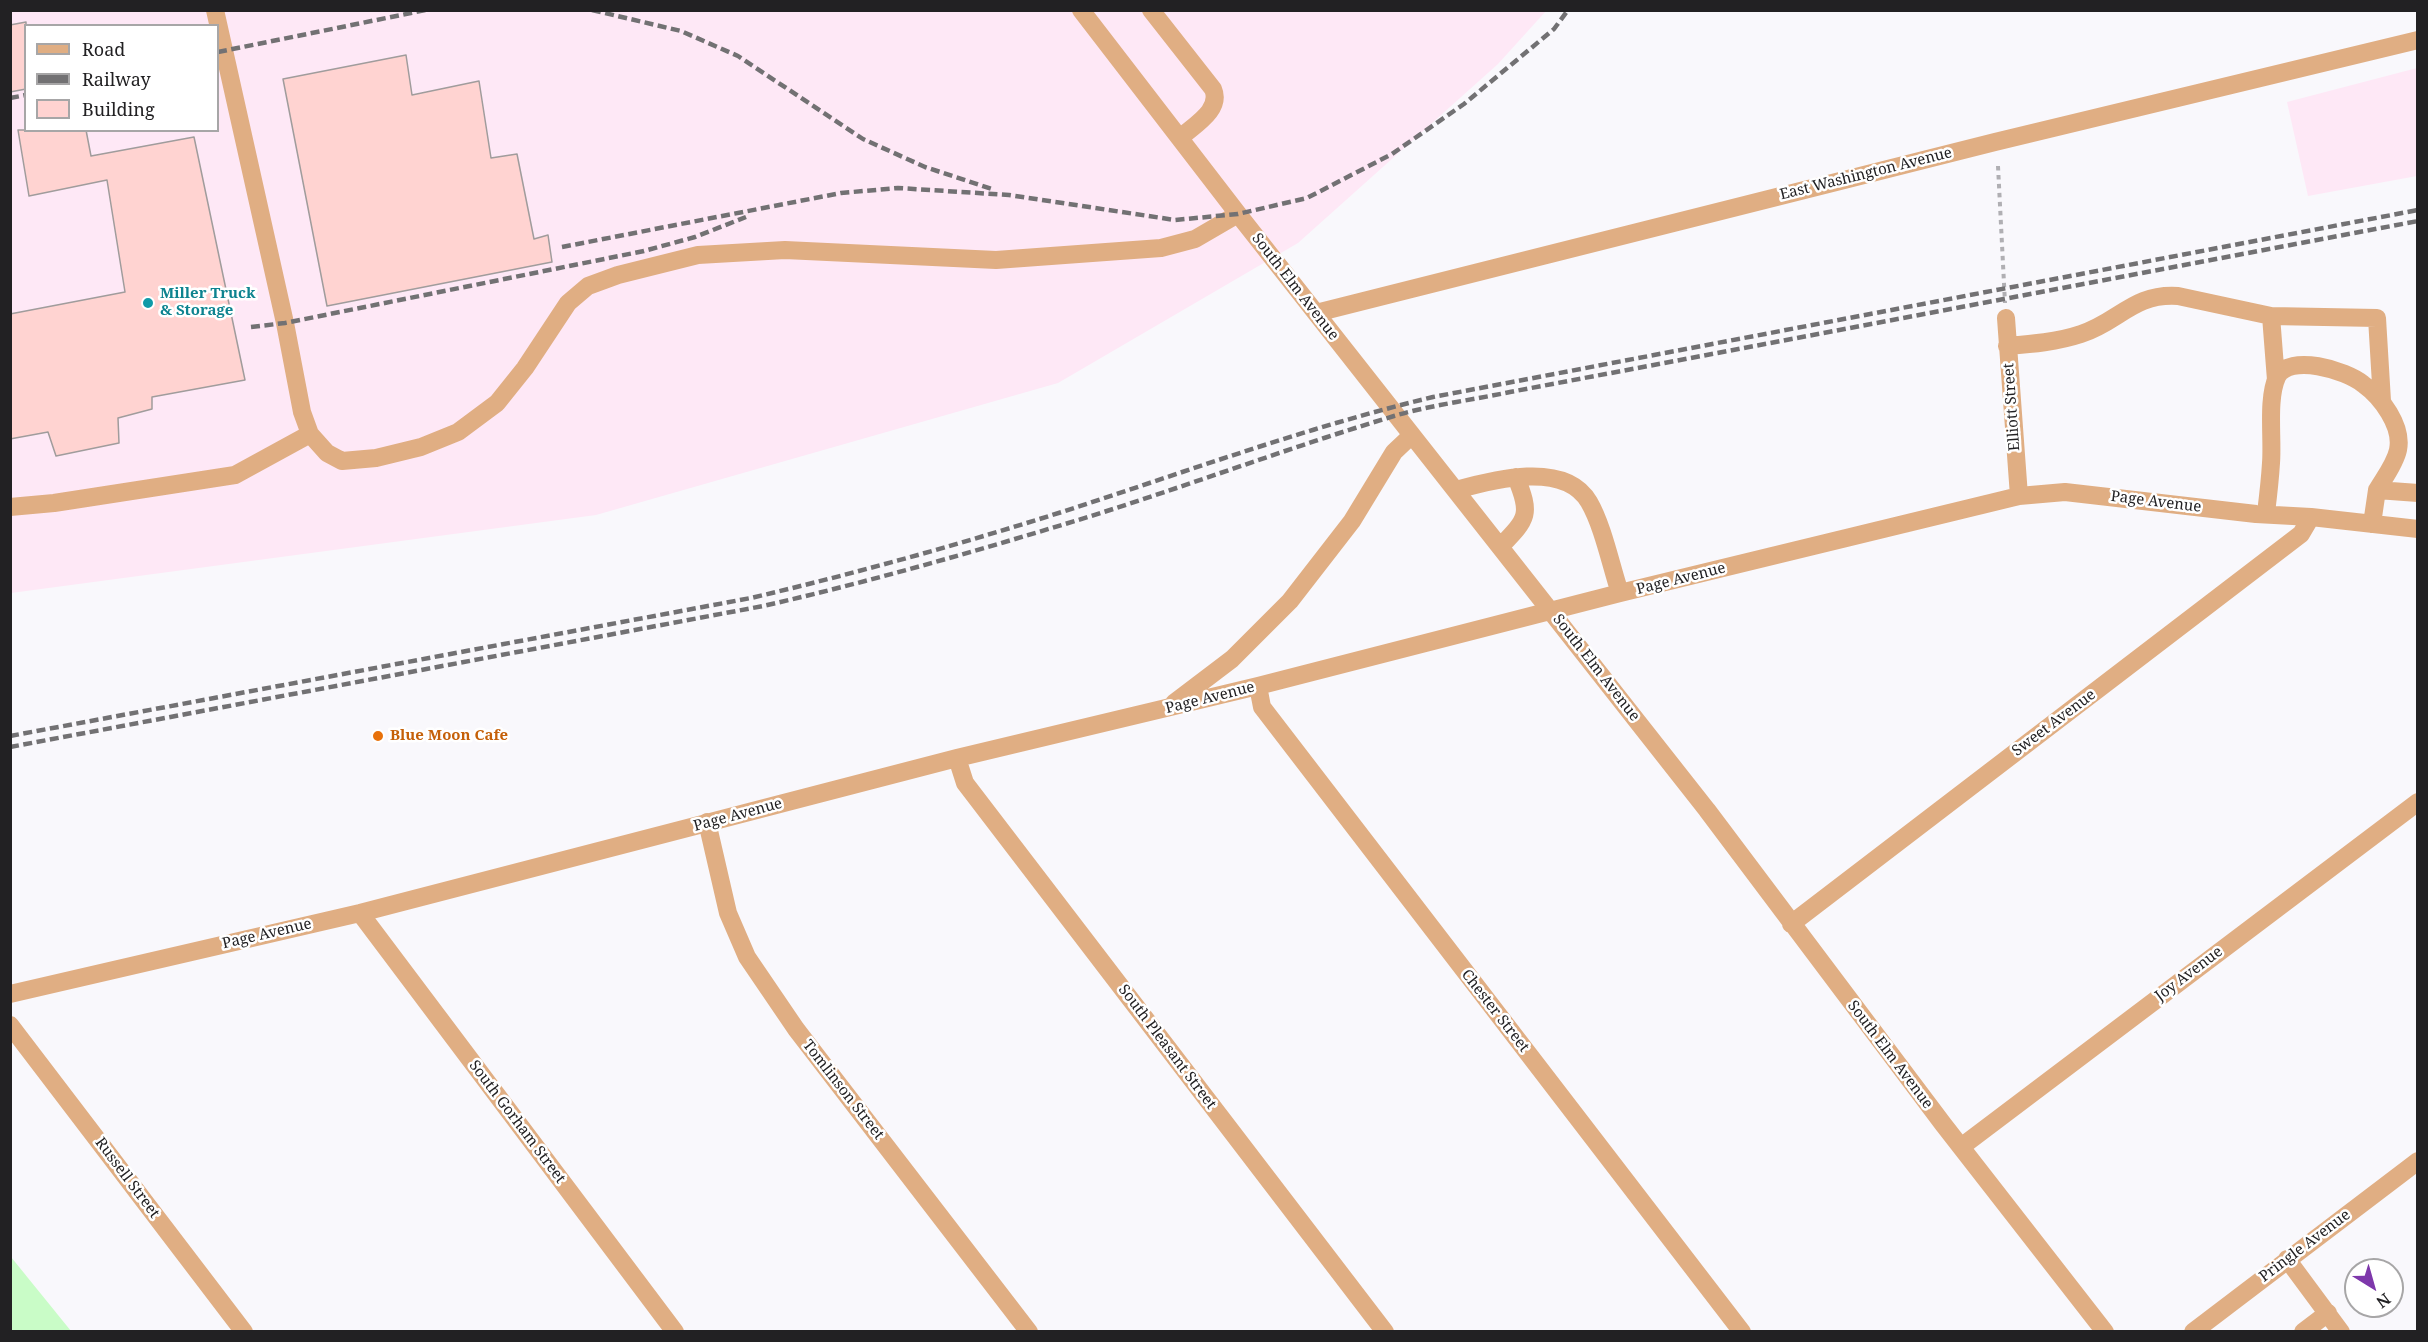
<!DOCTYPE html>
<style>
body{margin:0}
#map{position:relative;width:2428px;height:1342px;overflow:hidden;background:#f9f8fc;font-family:"Noto Serif",serif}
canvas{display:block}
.frame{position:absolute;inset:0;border:12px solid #222123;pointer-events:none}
.legend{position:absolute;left:24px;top:24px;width:195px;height:108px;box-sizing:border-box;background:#fff;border:2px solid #a7a6a7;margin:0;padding:8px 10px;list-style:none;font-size:18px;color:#222123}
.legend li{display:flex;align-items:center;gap:12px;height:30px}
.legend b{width:30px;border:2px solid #a7a6a7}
.north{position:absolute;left:2344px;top:1258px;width:60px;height:60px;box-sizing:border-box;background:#fff;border:2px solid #a7a6a7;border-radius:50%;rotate:143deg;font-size:16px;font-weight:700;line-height:24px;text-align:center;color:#222123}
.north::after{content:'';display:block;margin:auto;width:21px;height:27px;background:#7e38ab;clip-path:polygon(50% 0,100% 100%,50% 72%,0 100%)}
</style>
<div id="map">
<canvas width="2428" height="1342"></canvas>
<div class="frame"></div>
<ul class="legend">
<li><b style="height:8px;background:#e0ae83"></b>Road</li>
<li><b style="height:8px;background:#727173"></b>Railway</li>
<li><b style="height:16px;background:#ffd3d1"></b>Building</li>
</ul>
<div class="north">N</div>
</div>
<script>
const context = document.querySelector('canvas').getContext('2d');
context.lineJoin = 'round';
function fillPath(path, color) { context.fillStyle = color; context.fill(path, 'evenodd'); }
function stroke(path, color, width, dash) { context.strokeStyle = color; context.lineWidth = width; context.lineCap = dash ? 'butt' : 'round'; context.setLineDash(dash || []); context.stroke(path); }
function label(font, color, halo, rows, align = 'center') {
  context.font = font + ' "Noto Serif",serif'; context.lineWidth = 5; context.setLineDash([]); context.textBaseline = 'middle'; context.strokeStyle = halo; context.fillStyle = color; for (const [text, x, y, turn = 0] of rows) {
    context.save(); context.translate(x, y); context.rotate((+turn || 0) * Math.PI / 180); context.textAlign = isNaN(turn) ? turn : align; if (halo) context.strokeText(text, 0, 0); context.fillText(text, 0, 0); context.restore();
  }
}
const industrial = new Path2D(`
 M10,11H1546L1498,64L1298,243L1058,383L596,515L11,593ZM26,26H218V130H26Z
 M2417,68V176L2308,196L2287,102Z`);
const green = new Path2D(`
 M10,1257H11L71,1331H11Z`);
const building = new Path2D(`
 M26,22V89L10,92V25Z
 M406,55L412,95L479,81L491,158L517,154L534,239L548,235L552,262L327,306L283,79Z
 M18,130H86L91,156L194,137L245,380L152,397V409L118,418L119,443L56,456L48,432L10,439V314L125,292L107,180L29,196Z`);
const path = new Path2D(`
 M1998,166L2005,303`);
const minor = new Path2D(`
 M215,10L285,323L302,412L310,434L327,453L342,461L376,458L421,447L458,432L497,403L525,368L568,303L588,286L618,275L698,255L785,250L996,260L1161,248L1195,239L1238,214
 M1081,10L1238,214L1707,810L1943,1124L2105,1332
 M1151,10L1213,89C1222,110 1194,125 1180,138
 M1316,313L1995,142L2418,40
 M2006,318L2019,496
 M2007,346C2032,344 2057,342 2081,334C2119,322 2133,293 2178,296L2271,316
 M2276,380L2271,316L2377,318L2382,401
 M1456,490C1492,480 1565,460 1589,502C1603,526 1611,566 1620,593
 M10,507L54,503L235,475L310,434
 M2266,513C2268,497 2270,480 2271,463C2273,439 2267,399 2277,377C2289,353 2346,370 2363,384C2381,397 2403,426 2398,450C2395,464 2384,478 2377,490
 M2372,524L2377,490L2418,493
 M1501,546C1528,518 1531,515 1516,477
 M1258,686L1262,707L1742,1332
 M1174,703L1232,659L1290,601L1352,521L1394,452L1412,435
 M957,758L965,783L1385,1332
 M707,822L728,913L747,957L796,1029L1029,1332
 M360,913L675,1332
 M1791,924L2301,534L2311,517
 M10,994L360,913L957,758L1258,686L1620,593L2019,496L2065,492L2256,514L2311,517L2418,529
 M10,1025L244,1332
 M1961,1147L2418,802
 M2287,1259L2341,1332
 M2193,1332L2418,1161
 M2303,1332L2328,1313`);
const rail = new Path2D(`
 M592,10L681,31L738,56L863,139L925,167L992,189
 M218,52L426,10
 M10,98L26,95
 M562,247L841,193L898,188L1009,195L1175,220L1238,214L1307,198L1392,154L1464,104L1554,29L1568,10
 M251,327L285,323L644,251L695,237L746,217
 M10,736L751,598C857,573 961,544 1065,511C1188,471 1308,427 1433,397L2418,210
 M10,747L763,606C873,581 980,550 1088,517C1190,485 1291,447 1394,416C1431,405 1472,400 1510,392L2418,221`);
const markers = [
 [148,303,6,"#0f9aa8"],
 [378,736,6,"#e8710a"]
];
const streetNames = [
 ["East Washington Avenue",1866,174,-14],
 ["South Elm Avenue",1295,287,52],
 ["Elliott Street",2012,407,-94],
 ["Page Avenue",2156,502,7],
 ["Page Avenue",1681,579,-14],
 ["South Elm Avenue",1596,668,52],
 ["Page Avenue",1210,698,-14],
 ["Sweet Avenue",2054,723,-37],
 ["Page Avenue",738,815,-15],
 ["Page Avenue",267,934,-13],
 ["Joy Avenue",2189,974,-37],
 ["Chester Street",1495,1011,52],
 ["South Pleasant Street",1167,1047,53],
 ["South Elm Avenue",1890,1055,53],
 ["Tomlinson Street",843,1090,52],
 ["South Gorham Street",517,1122,53],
 ["Russell Street",127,1178,53],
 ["Pringle Avenue",2305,1246,-37]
];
const cultureNames = [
 ["Miller Truck",160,294],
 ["& Storage",160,311]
];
const foodNames = [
 ["Blue Moon Cafe",390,736]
];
fillPath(industrial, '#fee8f6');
fillPath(green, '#c9fcc7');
fillPath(building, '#ffd3d1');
stroke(building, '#a09c9c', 1.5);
stroke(path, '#b0afb3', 4, [4.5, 4.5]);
stroke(minor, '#e0ae83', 18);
stroke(rail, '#727173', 4.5, [9, 4.5]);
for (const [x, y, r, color] of markers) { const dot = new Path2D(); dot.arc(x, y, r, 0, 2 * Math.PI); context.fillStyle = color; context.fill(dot); stroke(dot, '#fff', 2); }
label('15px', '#222123', '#fff', streetNames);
label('bold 15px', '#0d838f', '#fff', cultureNames, 'left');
label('bold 15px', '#c56008', '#fff', foodNames, 'left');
</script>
